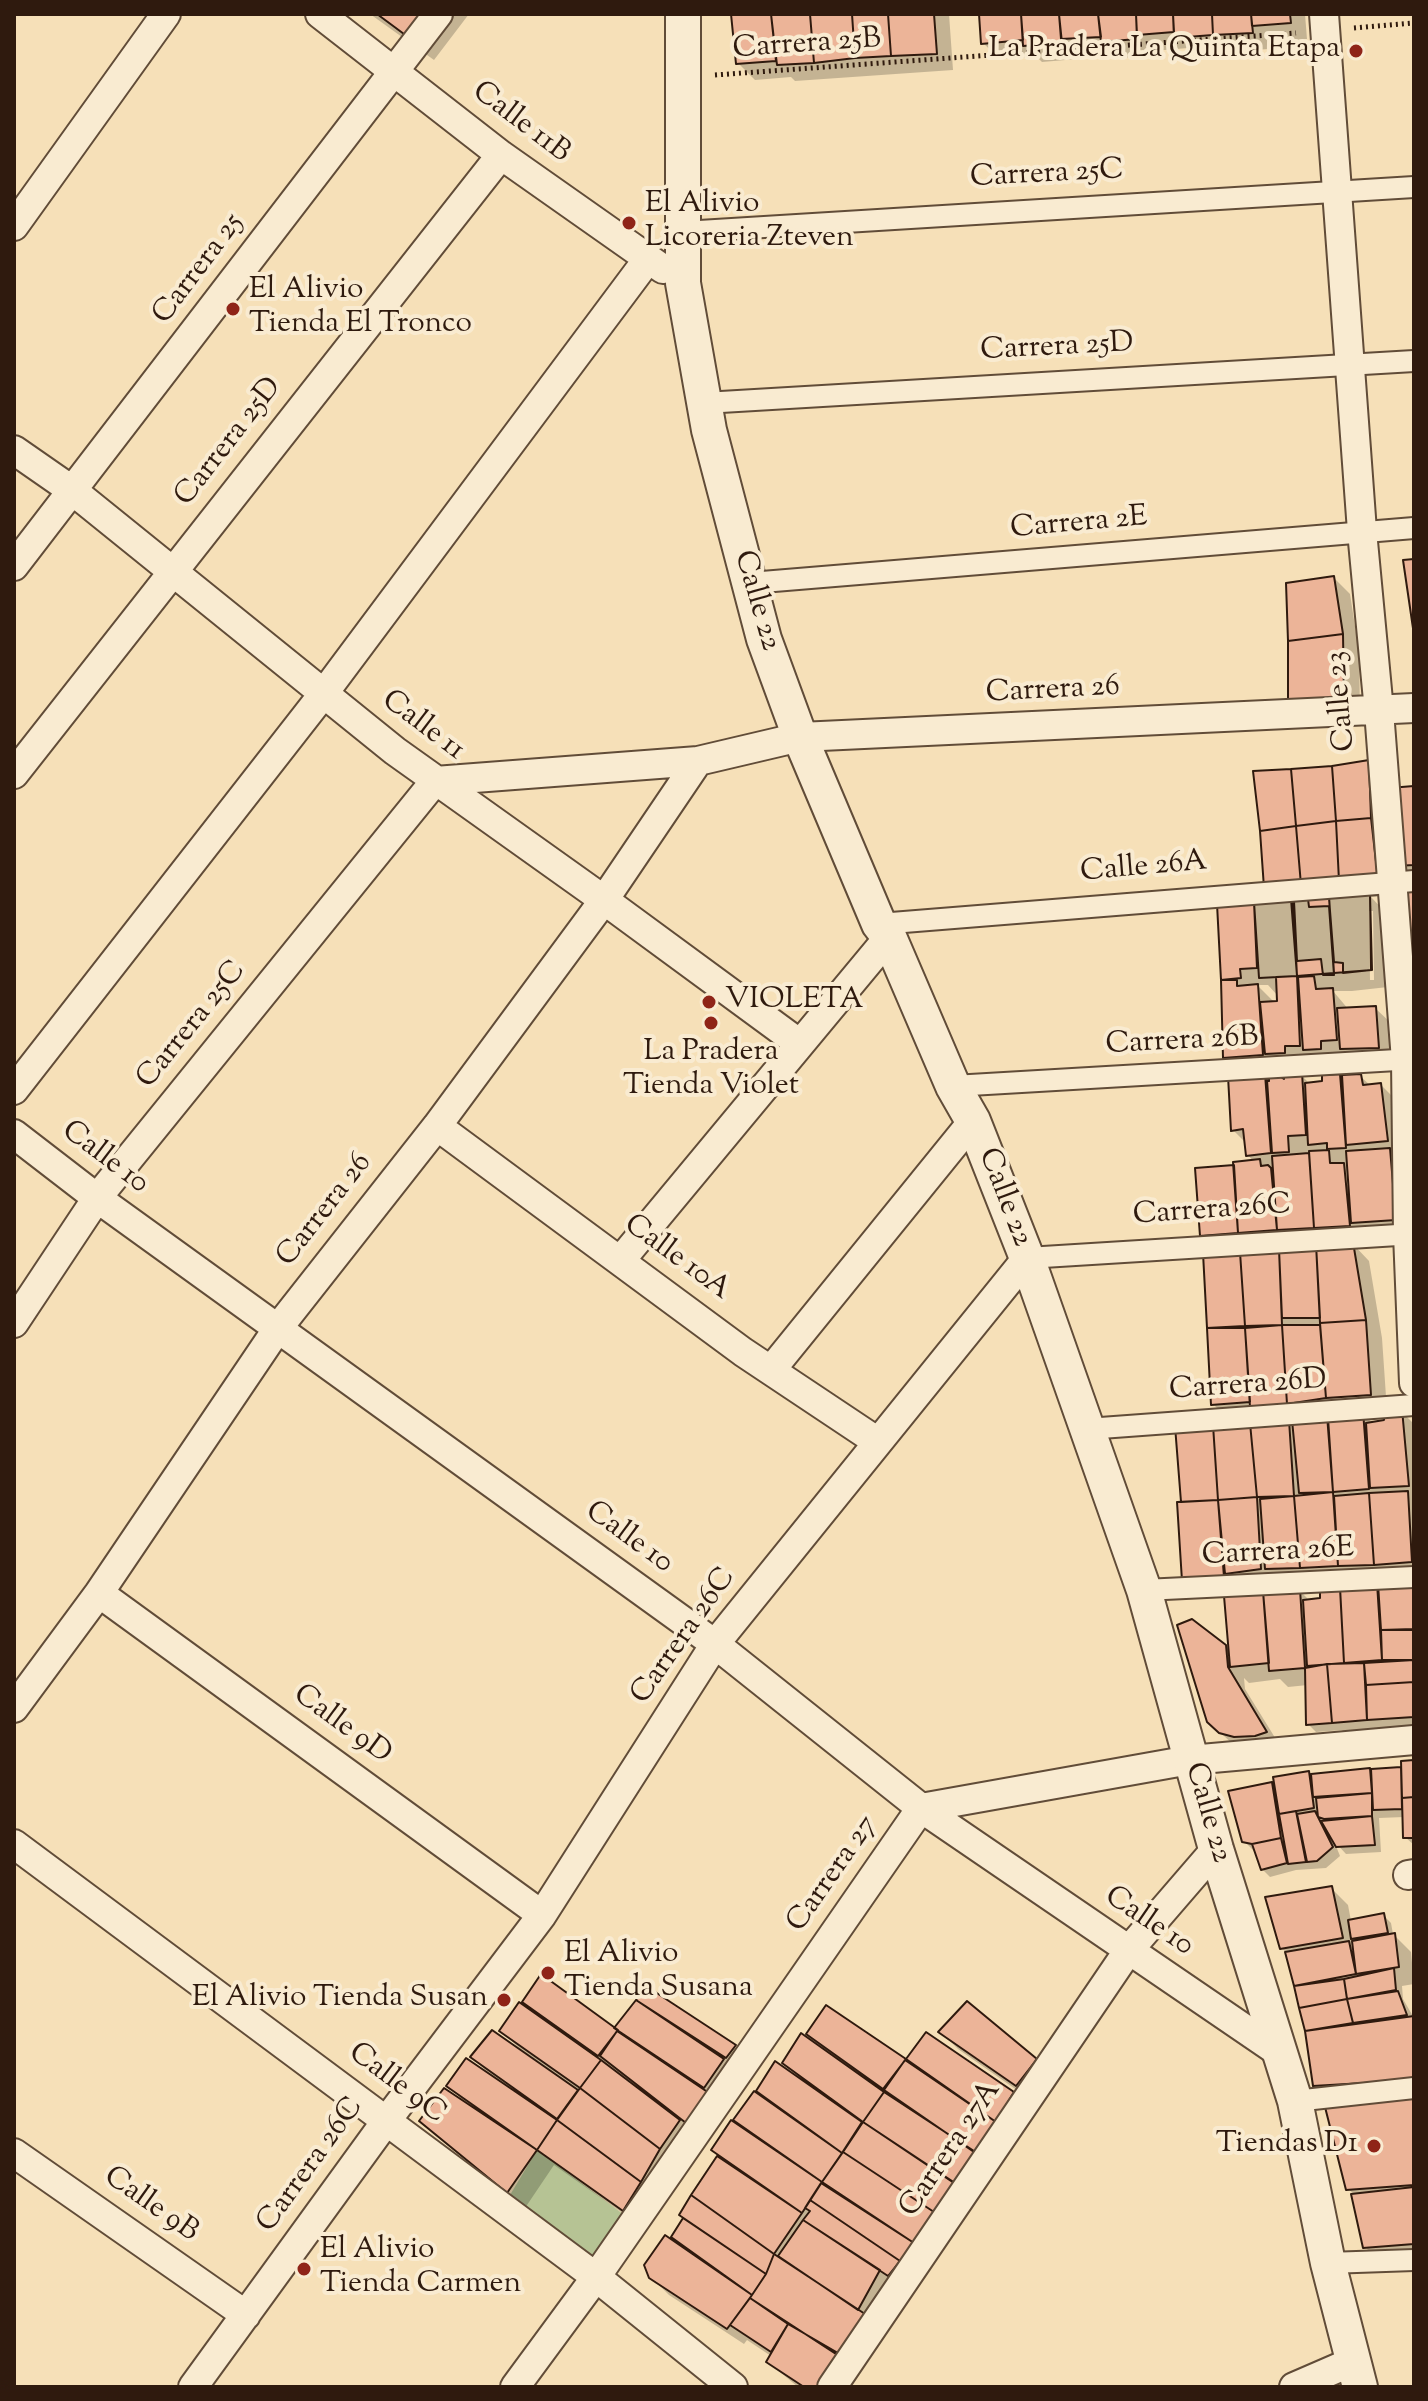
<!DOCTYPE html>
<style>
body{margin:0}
#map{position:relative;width:1428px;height:2401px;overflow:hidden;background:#f6e0b8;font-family:"Sorts Mill Goudy",serif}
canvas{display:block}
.frame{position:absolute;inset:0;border:16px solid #2f1a0e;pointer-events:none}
</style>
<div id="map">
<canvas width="1428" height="2401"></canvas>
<div class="frame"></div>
</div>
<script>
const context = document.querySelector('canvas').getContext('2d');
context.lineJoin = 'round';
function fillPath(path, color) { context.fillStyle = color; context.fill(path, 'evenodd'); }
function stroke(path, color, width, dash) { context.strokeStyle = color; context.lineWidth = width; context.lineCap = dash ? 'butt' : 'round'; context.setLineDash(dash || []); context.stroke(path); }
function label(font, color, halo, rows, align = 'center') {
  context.font = font + ' "Sorts Mill Goudy",serif'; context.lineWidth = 8; context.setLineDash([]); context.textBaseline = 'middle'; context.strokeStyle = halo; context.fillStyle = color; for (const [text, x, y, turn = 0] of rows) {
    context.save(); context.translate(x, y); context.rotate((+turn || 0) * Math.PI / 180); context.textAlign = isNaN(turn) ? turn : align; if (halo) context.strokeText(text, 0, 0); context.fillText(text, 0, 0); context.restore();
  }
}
const green = new Path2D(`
 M537,2150L623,2214L596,2257L507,2200Z`);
const shadow = new Path2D(`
 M370,14H469L434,60Z
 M733,14H949L953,70L795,81L791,77L755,80L738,63Z
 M981,14H1305L1307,39L1268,42L1269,49L1193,54L1188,48L1153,51V56L1120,58L1115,53L1077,55V59L1042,62L1037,57L1000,59L983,43Z
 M1334,578L1350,594L1359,652L1360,713L1290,702Z
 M1368,762L1385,779L1394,896L1371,897L1386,913L1388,987L1352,991H1333L1349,1010L1375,1008L1392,1024L1395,1064L1261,1073L1271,1083L1286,1084L1301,1075L1310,1084L1324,1083L1340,1076L1344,1081L1360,1076L1371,1086L1381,1085L1398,1102L1412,1237L1352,1243L1369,1261L1382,1338L1387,1411H1401L1414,1424V1735L1351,1739L1342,1730L1316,1732L1308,1724V1685L1288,1687L1280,1679L1249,1683L1244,1678L1245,1689L1282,1749H1238L1208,1721L1225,1646L1231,1652L1226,1595L1183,1504L1230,1421L1213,1404L1205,1255H1222L1202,1235L1254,1162L1248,1155L1247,1144L1233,1130L1245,1077L1225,1057L1219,906L1281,902L1333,768ZM1369,911H1373L1374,980H1370ZM1257,985H1268L1278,996L1279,1003H1275ZM1227,1325H1271V1329L1227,1330ZM1386,1412V1422L1373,1424L1364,1414ZM1392,1580L1322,1593V1600L1310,1601L1300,1591Z
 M1414,789V882L1397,866Z
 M1414,1762V1845L1405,1837L1404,1817L1379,1818L1381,1852L1346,1854L1334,1841L1340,1856L1326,1868L1296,1870L1270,1877L1262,1869L1258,1855L1244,1841L1272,1784L1278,1790L1308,1774L1310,1776L1369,1770L1374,1775L1373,1771L1403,1769Z
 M1331,1888L1348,1905L1351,1921L1383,1915L1391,1923L1393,1934L1411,1952L1414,1984L1402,1986L1403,1999L1414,2018V2271L1390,2272L1365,2247L1353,2193L1348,2189L1337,2108L1315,2085L1307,2030L1287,1954L1282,1948Z
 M541,1977L615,2030L647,1989L735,2047L751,2063L641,2226L554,2165L525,2208L422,2121L463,2101L449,2086L488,2073L472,2057L520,2052L521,2050L501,2031Z
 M941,2032L1035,2061L1052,2077L1034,2102L958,2049Z
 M808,2033L907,2062L926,2034L1013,2094L1029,2110L844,2387H798L768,2362L771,2356L747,2340L744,2344L669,2295L651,2277L686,2249L673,2237L727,2163L714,2149L754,2094L768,2102L759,2091L799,2077L785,2063L823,2048ZM883,2086L925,2117L923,2120L879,2091Z`);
const building = new Path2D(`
 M377,14H425L408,37Z
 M731,14H771L776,61L736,64Z
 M771,14H810L814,63L777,65Z
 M810,14H852L855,58L814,63Z
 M852,14H888L891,56L855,58Z
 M888,14H934L937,54L891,56Z
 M979,14H1021L1023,40L981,44Z
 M1021,14H1059L1062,43L1023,46Z
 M1059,14H1098L1101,37L1061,39Z
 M1098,14H1136L1137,39L1101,42Z
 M1136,14H1173L1174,32L1137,35Z
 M1173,14H1212L1213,35L1174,38Z
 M1212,14H1251L1253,33L1213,35Z
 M1251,14H1290L1291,23L1252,26Z
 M1414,559V635L1403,560Z
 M1334,576L1343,634L1288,641L1286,583Z
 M1343,634L1344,696L1288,703V641Z
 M1369,760L1371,818L1336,821L1332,766Z
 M1332,766L1336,821L1296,826L1291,769Z
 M1291,769L1296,826L1260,831L1253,771Z
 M1414,786V865L1395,866L1389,788Z
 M1371,818L1378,879L1339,881L1336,821Z
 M1336,821L1339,881L1301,885L1296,826Z
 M1296,826L1301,885L1264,888L1260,831Z
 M1414,884V967L1405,968L1395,886Z
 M1370,894L1372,970L1334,973L1329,896Z
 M1370,894L1371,970L1343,973V963L1334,962L1329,898Z
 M1329,896L1334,973L1297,976L1292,897Z
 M1291,899L1297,976L1259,978L1254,902Z
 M1308,899L1309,907L1329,906L1334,975H1323L1321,959L1297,961L1294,901Z
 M1293,900L1297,976L1259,978L1254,902Z
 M1254,902L1257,968L1240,969L1241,978L1221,980L1217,904Z
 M1297,976L1300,1046H1285V1053L1265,1054L1260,1002L1277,1001L1276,977Z
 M1314,976L1316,989L1333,988L1337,1040L1321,1041V1049L1303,1050L1298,977Z
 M1221,980H1237V986L1258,984L1263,1055L1223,1058Z
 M1376,1006L1379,1048L1340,1049L1337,1008Z
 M1284,1073H1302L1306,1135L1288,1136L1289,1152L1272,1153L1267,1080L1269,1081V1077H1281L1284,1079Z
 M1265,1074L1271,1153L1246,1156L1243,1129L1231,1131L1228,1076Z
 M1340,1074L1346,1148L1327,1149V1143L1308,1145L1305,1083L1322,1081V1075Z
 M1361,1074L1363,1085L1381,1083L1388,1141L1346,1145L1342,1075Z
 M1390,1148L1396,1220L1351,1223L1346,1151Z
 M1329,1150L1330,1163H1344L1350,1226L1314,1228L1309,1151Z
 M1309,1153L1314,1228L1277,1230L1272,1156Z
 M1260,1159L1261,1166L1268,1165L1271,1168L1277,1230L1238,1233L1233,1162Z
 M1234,1165L1238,1233L1200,1236L1195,1168Z
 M1353,1242L1366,1320L1320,1323L1316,1244Z
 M1316,1244L1320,1318H1282L1279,1249Z
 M1279,1249L1282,1325L1245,1326L1240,1252Z
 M1240,1252L1245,1326L1207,1328L1203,1253Z
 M1366,1320L1371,1395L1326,1398L1320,1323Z
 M1282,1325H1320L1326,1398L1287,1404Z
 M1282,1325L1287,1404L1250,1407L1245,1328Z
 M1207,1328H1245L1250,1402L1211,1405Z
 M1402,1409L1409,1486L1370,1488L1366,1423L1384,1420L1385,1410Z
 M1363,1411L1369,1489L1333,1492L1327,1415Z
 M1328,1418L1333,1492L1299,1493L1292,1420Z
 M1289,1420L1294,1496L1257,1497L1250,1423Z
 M1250,1423L1257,1497L1218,1500L1213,1425Z
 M1213,1425L1218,1500L1181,1502L1175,1426Z
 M1408,1491L1412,1562L1374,1565L1369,1493Z
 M1333,1492L1338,1566L1300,1568L1294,1496Z
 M1369,1493L1374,1565L1338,1566L1334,1496Z
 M1294,1496L1300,1568L1265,1569L1260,1499Z
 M1257,1497L1261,1569L1225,1574L1218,1500Z
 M1218,1500L1224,1577L1182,1581L1177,1502Z
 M1414,1580V1629L1381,1630L1378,1584Z
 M1377,1583L1382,1660L1344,1663L1340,1587Z
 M1340,1588L1344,1663L1307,1666L1303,1600L1320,1598V1591Z
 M1300,1589L1305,1668L1269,1671L1263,1591Z
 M1263,1591L1269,1663L1230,1667L1224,1596Z
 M1192,1619L1226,1645L1228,1667L1267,1732L1255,1736L1234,1737L1219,1733L1207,1722L1177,1625Z
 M1381,1630H1414V1660H1382Z
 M1414,1660V1682L1366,1685L1364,1663Z
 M1364,1663L1367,1720L1332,1723L1327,1664Z
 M1327,1664L1332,1723L1306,1725L1305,1668Z
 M1414,1682V1717L1367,1720L1366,1685Z
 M1414,1760V1797L1402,1798L1401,1761Z
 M1401,1767L1402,1809L1373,1810L1371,1769Z
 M1370,1768L1372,1793L1313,1797L1311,1774Z
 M1309,1771L1314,1808L1279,1814L1273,1777Z
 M1272,1782L1281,1838L1252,1844L1242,1842L1228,1791Z
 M1372,1793V1816L1324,1819L1318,1817L1316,1798Z
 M1414,1797V1838H1403L1402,1798Z
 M1296,1811L1306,1862L1288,1864L1279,1814Z
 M1315,1811L1333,1847L1317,1861L1307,1862L1297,1814Z
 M1372,1816L1375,1845L1336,1847L1321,1821Z
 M1281,1838L1287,1863L1261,1870L1252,1844Z
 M1332,1886L1343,1938L1280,1949L1265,1897Z
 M1384,1913L1388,1933L1351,1939L1348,1920Z
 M1395,1933L1399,1967L1356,1974L1352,1941Z
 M1349,1941L1356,1974L1294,1986L1285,1952Z
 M1394,1968L1396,1990L1347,1999L1344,1979Z
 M541,1974L618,2030L598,2056L522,2002Z
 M1344,1979L1347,1999L1299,2008L1294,1986Z
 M646,1986L736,2045L726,2058L636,2000Z
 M1398,1991L1407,2015L1353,2023L1347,1999Z
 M1347,1999L1353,2023L1305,2031L1299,2008Z
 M636,2000L724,2059L704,2088L614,2028Z
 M967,2001L1037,2059L1016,2086L938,2032Z
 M519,2002L601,2060L580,2088L499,2031Z
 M826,2005L906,2059L883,2089L806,2034Z
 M1414,2016V2080L1313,2086L1305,2031Z
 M492,2030L578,2090L557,2119L470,2057Z
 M617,2031L709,2093L686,2123L600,2056Z
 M926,2032L1014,2092L996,2122L906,2059Z
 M801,2033L884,2092L863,2122L782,2063Z
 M466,2058L557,2120L537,2150L446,2086Z
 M601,2060L680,2120L660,2149L580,2088Z
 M905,2060L996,2122L974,2152L884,2090Z
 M775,2061L862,2122L842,2153L756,2091Z
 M444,2088L537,2150L507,2193L419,2121Z
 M580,2088L660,2149L641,2182L557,2120Z
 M754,2091L842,2153L822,2182L733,2120Z
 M884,2092L977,2153L955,2183L863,2122Z
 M1414,2097V2185L1346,2190L1325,2107Z
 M557,2120L641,2182L623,2211L537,2150Z
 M731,2120L822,2182L802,2213L711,2150Z
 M863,2122L954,2183L934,2212L843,2152Z
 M843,2152L934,2212L914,2243L822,2182Z
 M717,2156L802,2213L774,2254L691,2195Z
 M821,2183L914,2243L900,2261L810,2200Z
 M1414,2187V2244L1363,2248L1351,2194Z
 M691,2195L774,2254L766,2274L679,2215Z
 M810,2200L900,2261L888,2276L803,2220L810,2211L805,2208Z
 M683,2218L766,2274L752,2295L671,2237Z
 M803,2220L880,2270L858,2310L778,2256Z
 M665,2235L752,2295L727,2329L649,2278L644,2265Z
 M774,2254L865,2314L839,2356L750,2298L766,2274Z
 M750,2298L788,2324L771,2352L730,2325Z
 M788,2324L838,2353L817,2387H804L766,2362Z`);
const path = new Path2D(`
 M1354,28L1414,23
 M715,75L1296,33`);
const pedestrian = new Path2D(`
 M683,232L1414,187
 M704,403L1414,361
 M750,583L1414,528
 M879,924L1414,881
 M953,1086L1414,1059
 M1027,1258L1414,1234
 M1087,1429L1414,1405
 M1144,1590L1414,1577
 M1295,2101L1414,2088
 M1328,2263L1414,2260`);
const minor = new Path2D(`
 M320,14L501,155L663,269
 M1324,14L1362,531L1379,711L1406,1060L1408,1234L1414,1383
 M14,226L166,14
 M14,450L73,491L395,751L604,900L800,1044
 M14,566L438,14
 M14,774L501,155
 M14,1090L324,693L648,259
 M437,1126L743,1352L878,1442
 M14,1134L97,1198L715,1644L921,1808L1280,2053
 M620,1261L889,937
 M14,1323L97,1198L435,781L698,761L800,737L1414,708
 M771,1370L973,1121
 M99,1593L542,1915
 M14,1708L99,1593L278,1328L437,1126L604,900L698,761
 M14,1844L596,2277L733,2387
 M1408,1875L1414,1874
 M14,2153L246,2315
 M193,2387L387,2120L542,1915L715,1644L1027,1258
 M515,2387L596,2277L921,1808L1190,1760L1414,1740
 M832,2387L1128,1951L1216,1849
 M1294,2387L1354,2361`);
const tertiary = new Path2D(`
 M683,14V283L709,430L764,639L800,737L879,924L889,937L953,1086L973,1121L1027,1258L1144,1590L1216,1849L1295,2101L1328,2263L1360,2387`);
const markers = [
 [1356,51,8,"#8f2418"],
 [629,223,8,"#8f2418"],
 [233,309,8,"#8f2418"],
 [709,1002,8,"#8f2418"],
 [711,1023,8,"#8f2418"],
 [548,1973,8,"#8f2418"],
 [504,2000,8,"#8f2418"],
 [1374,2146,8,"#8f2418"],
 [304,2269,8,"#8f2418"]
];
const streetNames = [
 ["Carrera 25B",807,46,-4],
 ["Calle 11B",520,124,37],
 ["Carrera 25C",1047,176,-3],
 ["Carrera 25",200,270,-53],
 ["Carrera 25D",1057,349,-3],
 ["Carrera 25D",230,443,-52],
 ["Carrera 2E",1079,525,-5],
 ["Calle 22",755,601,74],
 ["Carrera 26",1053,692,-3],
 ["Calle 23",1343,701,-95],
 ["Calle 11",422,727,37],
 ["Calle 26A",1144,869,-5],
 ["Carrera 25C",193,1026,-51],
 ["Carrera 26B",1182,1043,-3],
 ["Calle 10",104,1159,37],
 ["Calle 22",1003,1198,69],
 ["Carrera 26",326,1211,-52],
 ["Carrera 26C",1212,1212,-4],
 ["Calle 10A",676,1259,36],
 ["Carrera 26D",1248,1387,-4],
 ["Calle 10",628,1539,36],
 ["Carrera 26E",1278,1554,-3],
 ["Carrera 26C",685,1637,-55],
 ["Calle 9D",341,1726,36],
 ["Calle 22",1206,1813,74],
 ["Carrera 27",834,1875,-55],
 ["Calle 10",1148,1923,34],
 ["Calle 9C",396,2085,37],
 ["Carrera 27A",952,2150,-56],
 ["Carrera 26C",312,2166,-54],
 ["Calle 9B",150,2206,35]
];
const poiNames = [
 ["La Pradera La Quinta Etapa",1340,51,"right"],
 ["El Alivio",645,206],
 ["Licoreria Zteven",645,240],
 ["El Alivio",249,292],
 ["Tienda El Tronco",249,326],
 ["VIOLETA",725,1002],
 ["La Pradera",711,1054,"center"],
 ["Tienda Violet",711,1088,"center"],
 ["El Alivio",564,1956],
 ["Tienda Susana",564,1990],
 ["El Alivio Tienda Susan",488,2000,"right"],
 ["Tiendas D1",1358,2146,"right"],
 ["El Alivio",320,2252],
 ["Tienda Carmen",320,2286]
];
fillPath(green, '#b6c394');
fillPath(shadow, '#0003');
fillPath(building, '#ecb498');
stroke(building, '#2f1a0e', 2);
stroke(pedestrian, '#614c38', 24);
stroke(minor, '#614c38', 32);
stroke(tertiary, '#614c38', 38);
stroke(path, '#2f1a0e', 5, [2, 4]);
stroke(pedestrian, '#f9ebd1', 20);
stroke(minor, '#f9ebd1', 28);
stroke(tertiary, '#f9ebd1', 34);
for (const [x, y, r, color] of markers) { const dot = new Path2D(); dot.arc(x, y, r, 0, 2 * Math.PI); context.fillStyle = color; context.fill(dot); stroke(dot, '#f9ebd1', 3); }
label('30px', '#2f1a0e', '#f9ebd1', streetNames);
label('30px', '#2f1a0e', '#f9ebd1', poiNames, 'left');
</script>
